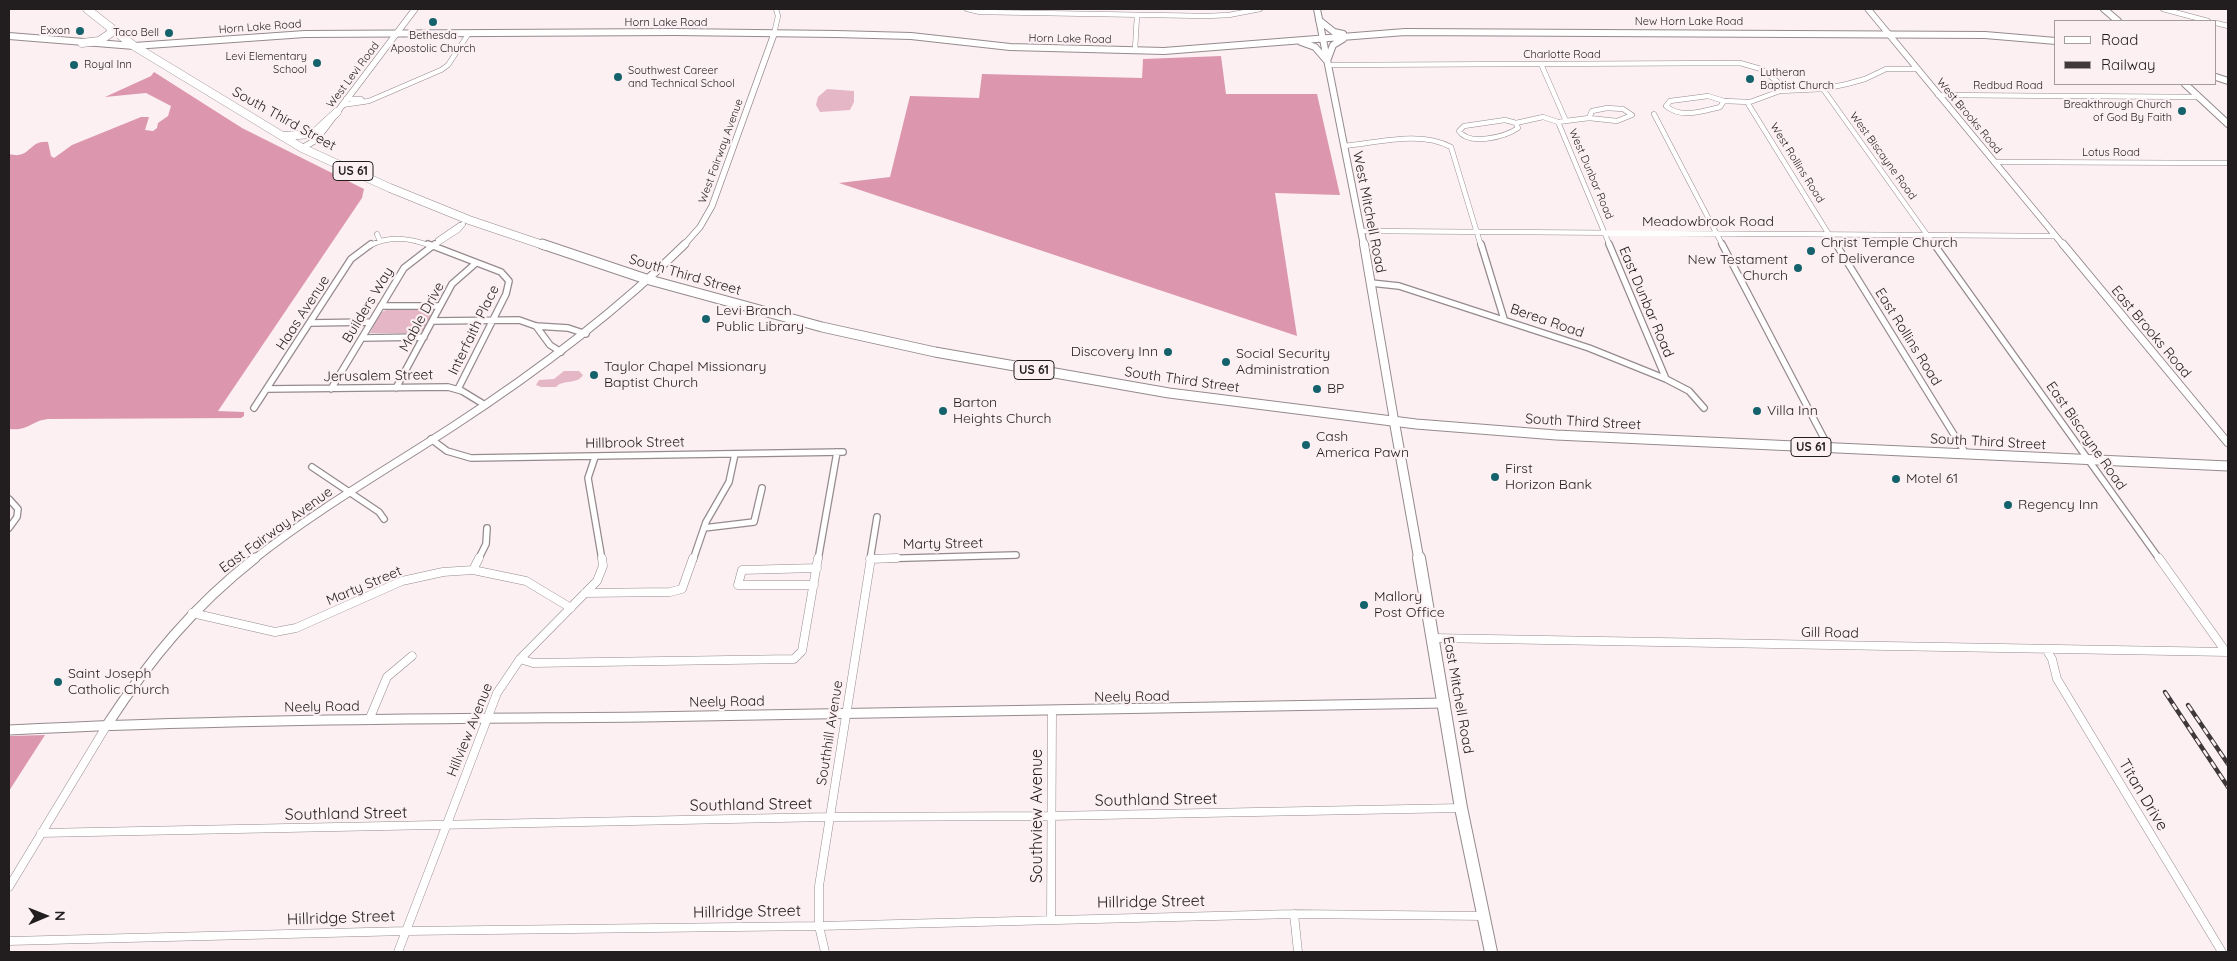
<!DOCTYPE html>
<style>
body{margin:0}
#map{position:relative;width:2237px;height:961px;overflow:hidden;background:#fcf0f3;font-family:Quicksand,sans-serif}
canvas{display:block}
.frame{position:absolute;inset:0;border:10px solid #221d1f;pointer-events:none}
.legend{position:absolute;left:2054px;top:20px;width:162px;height:65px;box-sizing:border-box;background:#fcf0f3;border:1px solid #a59c9e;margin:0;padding:6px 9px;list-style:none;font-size:15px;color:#221d1f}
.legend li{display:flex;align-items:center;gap:10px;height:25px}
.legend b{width:25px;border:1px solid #a59c9e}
.north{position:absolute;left:20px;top:891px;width:50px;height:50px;-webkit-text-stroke:4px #fcf0f3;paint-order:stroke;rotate:89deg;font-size:14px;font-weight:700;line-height:20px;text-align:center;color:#221d1f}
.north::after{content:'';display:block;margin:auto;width:18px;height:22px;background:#221d1f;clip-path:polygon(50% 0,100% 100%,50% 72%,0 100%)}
</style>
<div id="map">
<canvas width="2237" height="961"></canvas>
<div class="frame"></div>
<ul class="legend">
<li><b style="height:6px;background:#fff"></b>Road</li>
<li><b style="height:6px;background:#3f393b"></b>Railway</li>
</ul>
<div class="north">N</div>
</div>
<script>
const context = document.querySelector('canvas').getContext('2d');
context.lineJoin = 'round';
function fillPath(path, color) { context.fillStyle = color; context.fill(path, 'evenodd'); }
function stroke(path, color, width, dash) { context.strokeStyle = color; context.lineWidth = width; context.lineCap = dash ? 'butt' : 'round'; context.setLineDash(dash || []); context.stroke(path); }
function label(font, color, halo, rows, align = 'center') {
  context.font = font + ' Quicksand,sans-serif'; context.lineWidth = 4.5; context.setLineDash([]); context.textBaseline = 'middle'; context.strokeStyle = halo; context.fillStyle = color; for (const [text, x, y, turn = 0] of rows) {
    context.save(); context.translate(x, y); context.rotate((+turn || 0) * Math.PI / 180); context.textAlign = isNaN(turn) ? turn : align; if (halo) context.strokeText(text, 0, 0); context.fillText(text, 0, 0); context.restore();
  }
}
const green = new Path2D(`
 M827,89L854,91V102L850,110L820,112L816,105L818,97Z
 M430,308L433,312L424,330L419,333H370L380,313L386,310Z
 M564,371H579L583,375C577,385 563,379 556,387H541L536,385L539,380L554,379Z`);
const forest = new Path2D(`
 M1221,56L1226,94H1317L1340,195L1275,193L1297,336L839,183L890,177L910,96L979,98L982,74L1142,78L1143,59Z
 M154,72L242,128L364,189L362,198L218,411L244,412V416L241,418L48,419C31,421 29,431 9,429V154C31,160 28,140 48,142L51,156L54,158L72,145L141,117H149L145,130L153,131L157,128L158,123L168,116L171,106L146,93L105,97L151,76Z
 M45,735L9,791V736Z`);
const minorFar2 = new Path2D(`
 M967,9L980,12L1207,16L1229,15L1260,9
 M2163,9L2208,21
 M2216,23L2228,26
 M774,34L778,16L776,9
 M1135,50L1137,15
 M1541,64L1566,121
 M1328,65L1740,63L1761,69L1788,90
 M1823,89L1935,246
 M1938,95L2198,97
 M1708,96L1724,101L1720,107C1703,111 1681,119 1666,106L1670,101Z
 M346,99H361L364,102
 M1724,101L1750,102L1780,91L1823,89L1847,84L1865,79L1886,69H1916
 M1747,102L1836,246
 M342,105L369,101L441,70L448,65L469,33
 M1607,108L1623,109L1632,115L1617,121L1589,118L1592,111Z
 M1654,114L1723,246
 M1505,120L1516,123L1518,128C1505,137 1469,146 1459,131L1464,126Z
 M1558,122L1610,246
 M1516,123L1543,117L1558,122L1589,118
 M1344,146C1377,143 1420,130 1451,147L1481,246
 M1994,162L2228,163
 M1361,231L2056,236
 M377,234L380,241
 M438,240L460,225
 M369,246C390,235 410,238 431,246
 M433,246L458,230L463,224`);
const minorFar1 = new Path2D(`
 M428,244L501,272L509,281L506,294L458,389
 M1481,244L1504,319
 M1609,244L1666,379
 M1722,244L1829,448
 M1836,244L1966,454
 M1934,244L2160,560
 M1371,283L1399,286L1589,348L1666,379L1689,391L1704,408
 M381,306H440
 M433,321L519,320L536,326L568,328L586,334
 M310,323L371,322
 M536,326L550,345L561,352
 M362,338L424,337
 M396,388L452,284L476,263
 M267,389L448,387L462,391L485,405
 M331,389L404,268L435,244
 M254,408L351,259L371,244
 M431,439L447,451L471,458L843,452
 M595,457L588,478L602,560
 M312,467L379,512L384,519
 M9,499L18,509L17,517L9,528
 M704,528L754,522L762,488
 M870,559L1016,555
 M478,560L486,544L487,528
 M693,560L706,522L729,482L735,454
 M818,560L837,452
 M870,560L877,517`);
const minor = new Path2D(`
 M2159,558L2226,652
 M870,559L897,558
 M473,570L479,558
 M814,585H738L742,570L817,568
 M585,593L670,592L682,589L693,558
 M192,613L275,632L296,628L402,581L443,572L473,570L526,581L571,608
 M1432,638L2228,652
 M2046,649L2052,659L2057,679L2222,952
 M520,659L533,663L794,659L802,651L818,558
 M369,720L387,677L412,656
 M41,833L829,817L1050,816L1461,808
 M9,887L107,725
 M1294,914L1298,952
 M1051,919L1052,712
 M9,941L407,931L819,926L1294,914L1485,916
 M398,952L497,693L520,659L597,581L603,566L602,558
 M825,952L819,926V886L871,558`);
const tertiaryFar2 = new Path2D(`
 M1868,9L2064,246
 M302,148L316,140L415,9
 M683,246L700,227L712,206L774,34`);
const tertiaryFar1 = new Path2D(`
 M2063,244L2228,443
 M253,560C316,510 386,470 452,427C535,373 614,314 685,244`);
const tertiary = new Path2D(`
 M107,725C150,659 193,607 255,558
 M9,730C220,719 432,719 644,717C911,714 1178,709 1445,703`);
const secondaryFar1 = new Path2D(`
 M1317,9L1364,246
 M2104,9L2118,21
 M1319,20L1334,32L1343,34
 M9,36L134,46L305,34L675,32L836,34L911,36L1010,47L1164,51L1405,32L1985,35L2056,41
 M1301,42L1315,47L1327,61L1333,45L1343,39
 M2216,77L2228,81
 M2185,84L2228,124`);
const secondary = new Path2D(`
 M1364,244L1394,420`);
const primaryFar1 = new Path2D(`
 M1394,420L1419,560`);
const primary = new Path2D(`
 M1419,558L1461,808L1491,952`);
const trunkFar1 = new Path2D(`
 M87,9L134,46L302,148L390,188L469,220L546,246
 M82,43L99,41L111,33V28
 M282,136L313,134L337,112`);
const trunk = new Path2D(`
 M542,244L646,279L822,327L935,352L1169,393L1416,424L1556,435L2228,466`);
const rail = new Path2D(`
 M2165,692L2228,787
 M2188,705L2228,764`);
const markers = [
 [433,22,5,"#14626b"],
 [80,31,5,"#14626b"],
 [169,33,5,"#14626b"],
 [317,63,5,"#14626b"],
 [74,65,5,"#14626b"],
 [618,77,5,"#14626b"],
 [1750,79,5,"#14626b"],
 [2182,111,5,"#14626b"],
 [1811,251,5,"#14626b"],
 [1798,268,5,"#14626b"],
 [706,319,5,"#14626b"],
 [1168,352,5,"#14626b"],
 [1226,362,5,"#14626b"],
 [594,375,5,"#14626b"],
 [1317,389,5,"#14626b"],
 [943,411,5,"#14626b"],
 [1757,411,5,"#14626b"],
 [1306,445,5,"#14626b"],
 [1495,477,5,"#14626b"],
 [1896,479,5,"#14626b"],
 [2008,505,5,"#14626b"],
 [1364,605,5,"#14626b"],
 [58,682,5,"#14626b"]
];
const farStreetnames = [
 ["New Horn Lake Road",1689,22],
 ["Horn Lake Road",666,23],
 ["Horn Lake Road",260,27,-4],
 ["Horn Lake Road",1070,39,1],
 ["Charlotte Road",1562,55],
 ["West Levi Road",353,75,-53],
 ["Redbud Road",2008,86],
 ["West Brooks Road",1969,116,50],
 ["West Fairway Avenue",721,151,-70],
 ["Lotus Road",2111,153],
 ["West Biscayne Road",1883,156,54],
 ["West Rollins Road",1797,163,58],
 ["West Dunbar Road",1591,174,67]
];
const farPoinames = [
 ["Exxon",70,31],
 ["Taco Bell",159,33],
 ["Bethesda",433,36,"center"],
 ["Apostolic Church",433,49,"center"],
 ["Levi Elementary",307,57],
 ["School",307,70],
 ["Royal Inn",84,65,"left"],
 ["Southwest Career",628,71,"left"],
 ["and Technical School",628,84,"left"],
 ["Lutheran",1760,73,"left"],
 ["Baptist Church",1760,86,"left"],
 ["Breakthrough Church",2172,105],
 ["of God By Faith",2172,118]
];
const shields = [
 [353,171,40],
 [1034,370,40],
 [1811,447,40]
];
const shieldNames = [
 ["US 61",353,171],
 ["US 61",1034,370],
 ["US 61",1811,447]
];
const streetNames = [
 ["South Third Street",284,119,29],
 ["West Mitchell Road",1369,212,79],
 ["Meadowbrook Road",1708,222],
 ["South Third Street",685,275,16],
 ["East Dunbar Road",1646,302,67],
 ["Builders Way",368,305,-59],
 ["Haas Avenue",303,313,-57],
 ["Mable Drive",422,317,-61],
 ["Berea Road",1547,321,19],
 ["Interfaith Place",474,330,-64],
 ["East Brooks Road",2151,332,50],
 ["East Rollins Road",1908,337,58],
 ["Jerusalem Street",378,376,-1],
 ["South Third Street",1182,380,8],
 ["South Third Street",1583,422,3],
 ["East Biscayne Road",2086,436,55],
 ["South Third Street",1988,442,3],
 ["Hillbrook Street",635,443,-1],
 ["East Fairway Avenue",276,530,-36],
 ["Marty Street",943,544,-1],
 ["Marty Street",364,586,-23],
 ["Gill Road",1830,633,1],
 ["East Mitchell Road",1458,695,80],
 ["Neely Road",1132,697,-1],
 ["Neely Road",727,702,-1],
 ["Neely Road",322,707,-1],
 ["Hillview Avenue",470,730,-68],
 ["Southhill Avenue",830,733,-81]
];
const poiNames = [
 ["Christ Temple Church",1821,243],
 ["of Deliverance",1821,259],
 ["New Testament",1788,260,"right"],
 ["Church",1788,276,"right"],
 ["Levi Branch",716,311],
 ["Public Library",716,327],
 ["Discovery Inn",1158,352,"right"],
 ["Social Security",1236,354],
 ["Administration",1236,370],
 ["Taylor Chapel Missionary",604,367],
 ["Baptist Church",604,383],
 ["BP",1327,389],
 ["Barton",953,403],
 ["Heights Church",953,419],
 ["Villa Inn",1767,411],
 ["Cash",1316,437],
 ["America Pawn",1316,453],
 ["First",1505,469],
 ["Horizon Bank",1505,485],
 ["Motel 61",1906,479],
 ["Regency Inn",2018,505],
 ["Mallory",1374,597],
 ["Post Office",1374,613],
 ["Saint Joseph",68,674],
 ["Catholic Church",68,690]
];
const nearStreetnames = [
 ["Titan Drive",2143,795,59],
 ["Southland Street",1156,800,-1],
 ["Southland Street",751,805,-1],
 ["Southland Street",346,814,-1],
 ["Southview Avenue",1037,816,-90],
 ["Hillridge Street",1151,902,-1],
 ["Hillridge Street",747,912,-1],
 ["Hillridge Street",341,918,-2]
];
fillPath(green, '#e5b6c5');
fillPath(forest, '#dc97af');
stroke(minorFar2, '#958a8d', 5.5);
stroke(minorFar1, '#958a8d', 8);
stroke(minor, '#958a8d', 9);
stroke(tertiaryFar2, '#958a8d', 7);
stroke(tertiaryFar1, '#958a8d', 9);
stroke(tertiary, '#958a8d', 11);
stroke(secondaryFar1, '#958a8d', 8);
stroke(secondary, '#958a8d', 10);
stroke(primaryFar1, '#958a8d', 11);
stroke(primary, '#958a8d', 14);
stroke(trunkFar1, '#958a8d', 9);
stroke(trunk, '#958a8d', 11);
stroke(minorFar2, '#fff', 4.5);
stroke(minorFar1, '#fff', 5.5);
stroke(minor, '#fff', 8);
stroke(tertiaryFar2, '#fff', 5.5);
stroke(tertiaryFar1, '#fff', 7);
stroke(tertiary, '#fff', 9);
stroke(secondaryFar1, '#fff', 6);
stroke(secondary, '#fff', 8);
stroke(primaryFar1, '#fff', 9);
stroke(primary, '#fff', 12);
stroke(trunkFar1, '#fff', 8);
stroke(trunk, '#fff', 9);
stroke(rail, '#3f393b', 4.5);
stroke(rail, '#fcf0f3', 2.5, [7]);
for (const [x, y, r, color] of markers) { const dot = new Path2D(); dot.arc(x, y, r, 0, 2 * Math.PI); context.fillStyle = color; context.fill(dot); stroke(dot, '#fcf0f3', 2); }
label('11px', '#221d1f', '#fcf0f3', farStreetnames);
label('11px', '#221d1f', '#fcf0f3', farPoinames, 'right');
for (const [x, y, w] of shields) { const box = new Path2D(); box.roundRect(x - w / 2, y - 9.5, w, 19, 4); context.fillStyle = '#fcf0f3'; context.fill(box); stroke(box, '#221d1f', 1); }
label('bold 12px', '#221d1f', null, shieldNames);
label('14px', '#221d1f', '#fcf0f3', streetNames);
label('14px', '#221d1f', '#fcf0f3', poiNames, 'left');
label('16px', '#221d1f', '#fcf0f3', nearStreetnames);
</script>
